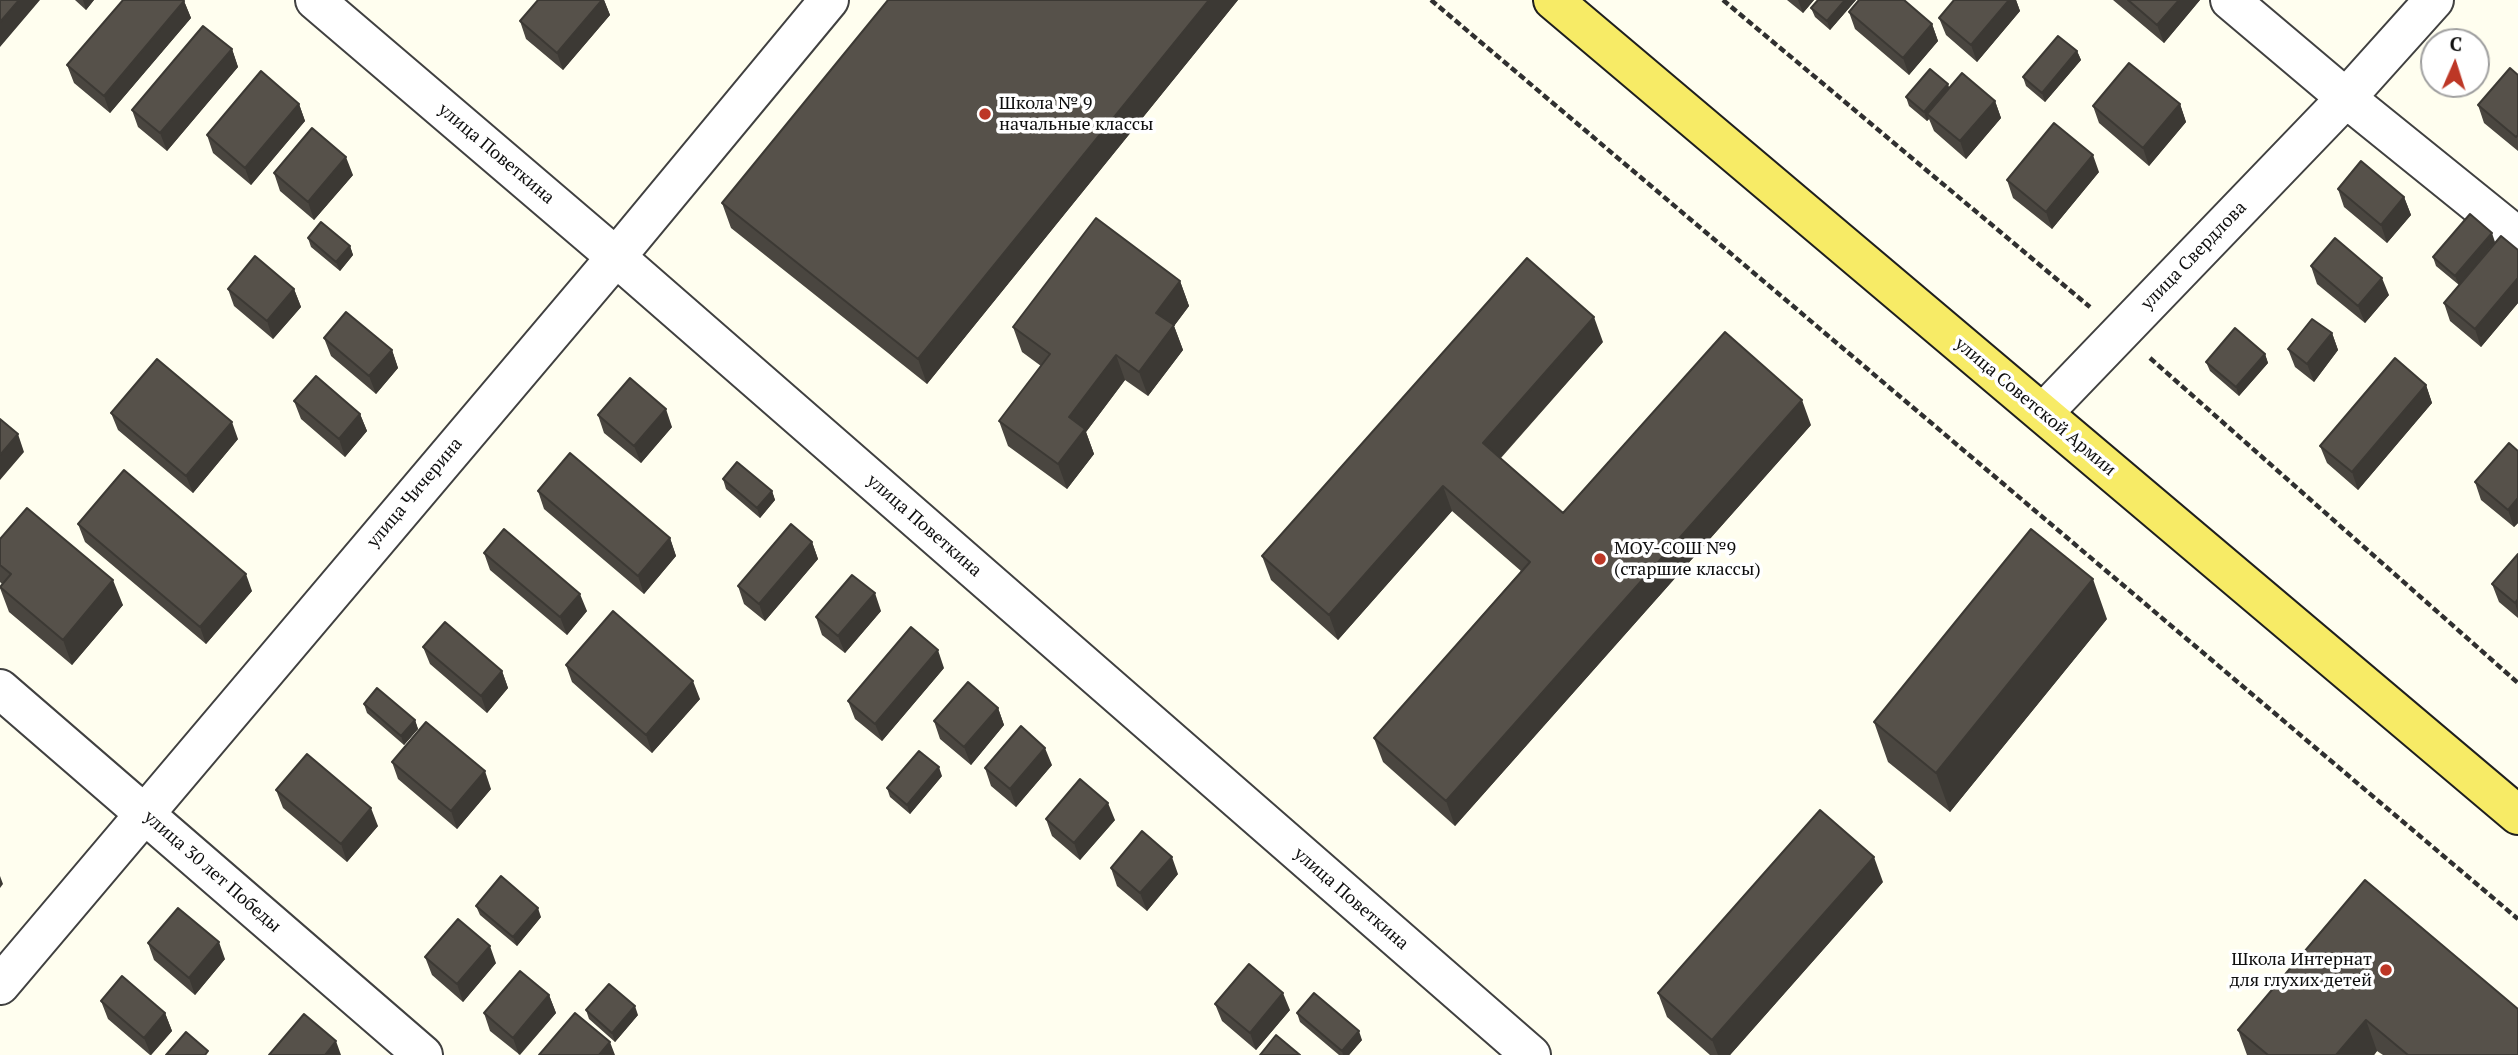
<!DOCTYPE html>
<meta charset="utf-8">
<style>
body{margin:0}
#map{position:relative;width:2518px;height:1055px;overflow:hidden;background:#fffeef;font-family:"PT Serif",serif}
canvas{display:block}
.north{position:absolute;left:2420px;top:28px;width:70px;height:70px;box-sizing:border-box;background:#fff;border:2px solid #9f9f9f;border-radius:50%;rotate:3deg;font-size:19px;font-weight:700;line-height:28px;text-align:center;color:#0e0e0e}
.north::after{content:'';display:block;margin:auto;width:24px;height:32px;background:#bd3726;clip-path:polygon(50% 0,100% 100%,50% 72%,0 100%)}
</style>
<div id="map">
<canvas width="2518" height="1055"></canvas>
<div class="north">С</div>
</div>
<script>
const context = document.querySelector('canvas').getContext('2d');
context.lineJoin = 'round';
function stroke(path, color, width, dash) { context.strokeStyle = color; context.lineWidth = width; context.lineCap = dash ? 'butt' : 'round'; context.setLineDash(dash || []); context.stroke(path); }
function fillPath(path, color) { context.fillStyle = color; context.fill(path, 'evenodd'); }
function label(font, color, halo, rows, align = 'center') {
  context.font = font + ' "PT Serif",serif'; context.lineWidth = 7; context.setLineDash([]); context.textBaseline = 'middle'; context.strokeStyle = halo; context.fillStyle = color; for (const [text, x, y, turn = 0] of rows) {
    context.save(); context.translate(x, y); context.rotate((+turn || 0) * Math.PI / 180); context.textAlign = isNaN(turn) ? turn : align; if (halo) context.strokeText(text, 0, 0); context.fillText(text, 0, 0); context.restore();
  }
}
const path = new Path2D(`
 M1431,0L2518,919
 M1723,0L2090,307
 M2150,358L2518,683`);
const minor = new Path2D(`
 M315,0L616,257L1531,1055
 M2230,0L2346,98L2518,237
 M2043,413L2346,98L2434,0
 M0,689L423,1055
 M0,985L616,257L829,0`);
const major = new Path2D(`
 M1553,0L2518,815`);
const wall = new Path2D(`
 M75,0H94L86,10Z
 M538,0H604L610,15L563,70L526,39L520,21Z
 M888,0H1238L927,384L731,228L722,203Z
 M1787,0H1814L1803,13Z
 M1818,0H1856L1830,30L1815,17L1811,8Z
 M1954,0H2016L2020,11L1977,62L1946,35L1939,18Z
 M2113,0H2200L2164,43Z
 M184,1L191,18L110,113L74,83L67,65Z
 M1849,12L1932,24L1938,41L1909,75L1855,29Z
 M232,49L238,67L167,151L138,127L132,110Z
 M2077,51L2081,60L2045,102L2026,86L2023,77Z
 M2518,75V151L2484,123L2478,105Z
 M1949,88L1995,101L2001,118L1966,159L1934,131L1929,119L1927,121L1909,106L1906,97Z
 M299,104L305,121L251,185L213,153L207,135Z
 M2180,104L2186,122L2149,166L2099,123L2093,106Z
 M2099,172L2052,229L2013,198L2007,180Z
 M274,173L353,175L314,220L280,191Z
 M2338,189L2404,197L2411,215L2387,243L2344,207Z
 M308,238L350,246L353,255L340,271L311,247Z
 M2495,242L2459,285L2436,266L2433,257Z
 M2518,250V303L2481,347L2450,321L2444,303Z
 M2311,266L2389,295L2365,323L2317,284Z
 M1180,281L1189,306L1174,326L1183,350L1148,396L1125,380L1086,432L1094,454L1067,489L1008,446L999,421L1041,366L1022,352L1013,327Z
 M228,289H294L301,307L273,339L234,306Z
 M2332,333L2338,350L2314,382L2295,367L2288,349Z
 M324,338L392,350L398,368L376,394L331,356Z
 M1603,342L1501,458L1563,513L1811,425L1455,826L1383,762L1374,738L1521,571L1452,511L1338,640L1271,580L1262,556Z
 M2265,354L2268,363L2239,396L2210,371L2206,362Z
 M2426,385L2432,403L2358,490L2327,463L2320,446Z
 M294,401L360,414L367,431L345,457L301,419Z
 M111,413L238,439L193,493L118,430Z
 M598,415L672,427L641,463L604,433Z
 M2518,451V523L2514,527L2481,500L2475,482Z
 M723,479L772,491L775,500L760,518L726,489Z
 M538,491L670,538L676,556L644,594L544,509Z
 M78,524L252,591L206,644L85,542Z
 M0,539L123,605L72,665L9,612L0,588L2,584L0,582Z
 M812,542L818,559L765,621L744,604L738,586Z
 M484,553L587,611L567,635L490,570Z
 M2518,554V618L2499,602L2492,584Z
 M881,611L845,653L822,635L816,617Z
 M2107,619L1950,812L1888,762L1874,722Z
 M423,647L502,671L508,688L487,713L430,664Z
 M566,665L700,699L652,753L572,682Z
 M944,668L882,741L855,719L848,701Z
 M364,704L415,720L418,729L404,745L367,713Z
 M998,708L1004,725L971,765L940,739L934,721Z
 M392,762L491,789L457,829L398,779Z
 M1052,765L1016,807L991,786L985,768Z
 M942,776L910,814L890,797L887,788Z
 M276,790L378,826L347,862L283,808Z
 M1046,819L1115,820L1080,860L1052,836Z
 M1111,868L1178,874L1147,911L1117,886Z
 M2365,880L2518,1055H2383L2377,1051L2374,1055H2247L2238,1030Z
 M1883,882L1730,1055H1710L1667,1017L1658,993Z
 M476,906L541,917L517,946L480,915Z
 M148,943L225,959L195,995L154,960Z
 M425,957L496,963L463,1002L432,975Z
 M549,995L556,1013L520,1055L490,1031L484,1013Z
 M101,1001L165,1013L172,1031L151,1055H150L108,1019Z
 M1215,1004L1290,1010L1256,1050L1222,1021Z
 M586,1010L638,1015L615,1042L589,1019Z
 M1297,1013L1362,1040L1349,1055H1339L1300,1022Z`);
const shadedWall = new Path2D(`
 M19,0H40L0,47V22Z
 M83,0H94L86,10Z
 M602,0H604L610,15L563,70L557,53Z
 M1209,0H1238L927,384L918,359Z
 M1798,0H1814L1803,13Z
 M1845,0H1856L1830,30L1827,21Z
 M2009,0H2016L2020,11L1977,62L1971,45Z
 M2179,0H2200L2164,43L2157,25Z
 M184,1L191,18L110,113L104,96Z
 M1932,24L1938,41L1909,75L1903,58Z
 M232,49L238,67L167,151L160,133Z
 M2077,51L2081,60L2045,102L2042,93Z
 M1948,84L1951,93L1927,114L1929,119L1927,121L1924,112Z
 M1995,101L2001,118L1966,159L1960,141Z
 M299,104L305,121L251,185L245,168Z
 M2180,104L2186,122L2149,166L2143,148Z
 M2093,155L2099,172L2052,229L2046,212Z
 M346,157L353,175L314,220L308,202Z
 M2404,197L2411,215L2387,243L2381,225Z
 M2492,233L2495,242L2459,285L2455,276Z
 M350,246L353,255L340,271L336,262Z
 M2382,278L2389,295L2365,323L2358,306Z
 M2518,278V303L2481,347L2475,329Z
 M1180,281L1189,306L1174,326L1183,350L1148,396L1139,372L1156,313Z
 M294,289L301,307L273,339L267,321Z
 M1594,317L1603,342L1492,467L1483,443Z
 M2332,333L2338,350L2314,382L2307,364Z
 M392,350L398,368L376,394L369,376Z
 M2265,354L2268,363L2239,396L2236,387Z
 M1116,355L1125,380L1086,432L1094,454L1067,489L1058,464L1069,417Z
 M2426,385L2432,403L2358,490L2352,472Z
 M1802,400L1811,425L1455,826L1446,801Z
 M666,409L672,427L641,463L634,446Z
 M360,414L367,431L345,457L339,439Z
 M232,422L238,439L193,493L186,476Z
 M18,434L24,452L0,480V455Z
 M1443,486L1452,511L1338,640L1329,615Z
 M772,491L775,500L760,518L757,508Z
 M2518,498V523L2514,527L2508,510Z
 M670,538L676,556L644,594L638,576Z
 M812,542L818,559L765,621L759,604Z
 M246,574L252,591L206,644L200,627Z
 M2093,579L2107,619L1950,812L1936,773Z
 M113,580L123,605L72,665L63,640Z
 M875,593L881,611L845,653L838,636Z
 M580,594L587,611L567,635L560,617Z
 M2518,599V613L2515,603Z
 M938,650L944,668L882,741L875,724Z
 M502,671L508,688L487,713L481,696Z
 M693,681L700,699L652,753L646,735Z
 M998,708L1004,725L971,765L964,747Z
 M415,720L418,729L404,745L401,736Z
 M1045,748L1052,765L1016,807L1010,789Z
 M939,767L942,776L910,814L907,805Z
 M485,771L491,789L457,829L451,811Z
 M1108,803L1115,820L1080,860L1074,843Z
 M371,808L378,826L347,862L341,844Z
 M1172,857L1178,874L1147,911L1140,893Z
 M1874,857L1883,882L1730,1055H1718L1712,1040Z
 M0,876L3,884L0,888Z
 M538,908L541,917L517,946L513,937Z
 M219,942L225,959L195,995L189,978Z
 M490,946L496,963L463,1002L457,984Z
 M1283,993L1290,1010L1256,1050L1250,1033Z
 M549,995L556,1013L519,1055L513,1038Z
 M635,1006L638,1015L615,1042L612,1033Z
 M165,1013L172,1031L151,1055L144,1038Z
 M2366,1020L2377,1051L2374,1055H2336Z
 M1359,1031L1362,1040L1349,1055H1343L1342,1051Z
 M336,1041L341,1055H325Z
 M610,1042L615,1055H599Z`);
const building = new Path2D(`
 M0,0H19L0,22Z
 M123,0H183L184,1L104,96L67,65Z
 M538,0H602L557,53L520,21Z
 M888,0H1209L918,359L722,203Z
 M1818,0H1845L1827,21L1811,8Z
 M1859,0H1904L1932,24L1903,58L1849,12Z
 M1954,0H2009L1971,45L1939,18Z
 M2128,0H2179L2157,25Z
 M203,26L232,49L160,133L132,110Z
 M2058,36L2077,51L2042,93L2023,77Z
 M2129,63L2180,104L2143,148L2093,106Z
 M2510,68L2518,75V135L2516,137L2478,105Z
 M1930,69L1948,84L1924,112L1906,97Z
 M261,71L299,104L245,168L207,135Z
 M1962,73L1995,101L1960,141L1927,114Z
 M2054,123L2093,155L2046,212L2007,180Z
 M312,128L346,157L308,202L274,173Z
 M2361,161L2404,197L2381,225L2338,189Z
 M2470,214L2492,233L2455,276L2433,257Z
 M1096,218L1180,281L1156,313L1174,325L1139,372L1116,355L1069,417L1085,429L1058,464L999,421L1050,354L1013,327Z
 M321,222L350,246L336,262L308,238Z
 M2501,236L2518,250V278L2475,329L2444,303Z
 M2335,238L2382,278L2358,306L2311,266Z
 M255,256L294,289L267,321L228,289Z
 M1527,258L1594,317L1483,443L1563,513L1725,332L1802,400L1446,801L1374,738L1530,562L1443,486L1329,615L1262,556Z
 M346,312L392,350L369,376L324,338Z
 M2312,319L2332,333L2307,364L2288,349Z
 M2235,328L2265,354L2236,387L2206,362Z
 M2395,358L2426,385L2352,472L2320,446Z
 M157,359L232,422L186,476L111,413Z
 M316,376L360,414L339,439L294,401Z
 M630,378L666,409L634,446L598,415Z
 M0,419L18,434L0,455Z
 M2509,443L2518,451V498L2508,510L2475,482Z
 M570,453L670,538L638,576L538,491Z
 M737,462L772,491L757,508L723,479Z
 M124,470L246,574L200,627L78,524Z
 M27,508L113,580L63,640L0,587L11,574L0,565V539Z
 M791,524L812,542L759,604L738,586Z
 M504,529L580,594L560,617L484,553Z
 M2031,529L2093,579L1936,773L1874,722Z
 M2518,554V599L2515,603L2492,584Z
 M852,575L875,593L838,636L816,617Z
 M613,611L693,681L646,735L566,665Z
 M445,622L502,671L481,696L423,647Z
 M911,627L938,650L875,724L848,701Z
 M968,682L998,708L964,747L934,721Z
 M377,688L415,720L401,736L364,704Z
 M426,722L485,771L451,811L392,762Z
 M1021,726L1045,748L1010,789L985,768Z
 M919,751L939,767L907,805L887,788Z
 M307,754L371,808L341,844L276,790Z
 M1080,779L1108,803L1074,843L1046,819Z
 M1820,810L1874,857L1712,1040L1658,993Z
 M1142,831L1172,857L1140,893L1111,868Z
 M501,876L538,908L513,937L476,906Z
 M2365,880L2518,1009V1055H2408L2366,1020L2336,1055H2268L2238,1030Z
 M178,908L219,942L189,978L148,943Z
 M458,919L490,946L457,984L425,957Z
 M1249,964L1283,993L1250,1033L1215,1004Z
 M520,971L549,995L513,1038L484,1013Z
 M122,976L165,1013L144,1038L101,1001Z
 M609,984L635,1006L612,1033L586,1010Z
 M1314,993L1359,1031L1342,1051L1297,1013Z
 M575,1013L610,1042L599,1055H539Z
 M304,1014L336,1041L325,1055H269Z
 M186,1032L208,1051L205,1055H166Z
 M1276,1035L1300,1055H1260Z`);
const markers = [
 [985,114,7,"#bd3726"],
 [1600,559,7,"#bd3726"],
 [2386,970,7,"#bd3726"]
];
const poiNames = [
 ["Школа № 9",999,104],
 ["начальные классы",999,125],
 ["МОУ-СОШ №9",1614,549],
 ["(старшие классы)",1614,570],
 ["Школа Интернат",2372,960,"right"],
 ["для глухих детей",2372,981,"right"]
];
const streetNames = [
 ["улица Поветкина",496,154,40],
 ["улица Свердлова",2194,256,-46],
 ["улица Советской Армии",2035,407,40],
 ["улица Чичерина",415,493,-50],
 ["улица Поветкина",924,526,41],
 ["улица 30 лет Победы",212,872,41],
 ["улица Поветкина",1351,899,41]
];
stroke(minor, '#414141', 42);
stroke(major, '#1f1f1f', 42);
stroke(path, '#303030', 4.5, [7, 3.5]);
stroke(minor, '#fff', 38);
stroke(major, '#f7eb66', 38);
fillPath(wall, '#4a4640');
fillPath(shadedWall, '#3c3934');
fillPath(building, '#56514a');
stroke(building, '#3c3934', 2);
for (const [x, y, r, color] of markers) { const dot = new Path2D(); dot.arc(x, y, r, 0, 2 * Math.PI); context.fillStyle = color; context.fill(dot); stroke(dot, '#fff', 2.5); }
label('18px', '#0e0e0e', '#fff', poiNames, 'left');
label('18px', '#0e0e0e', '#fff', streetNames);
</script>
